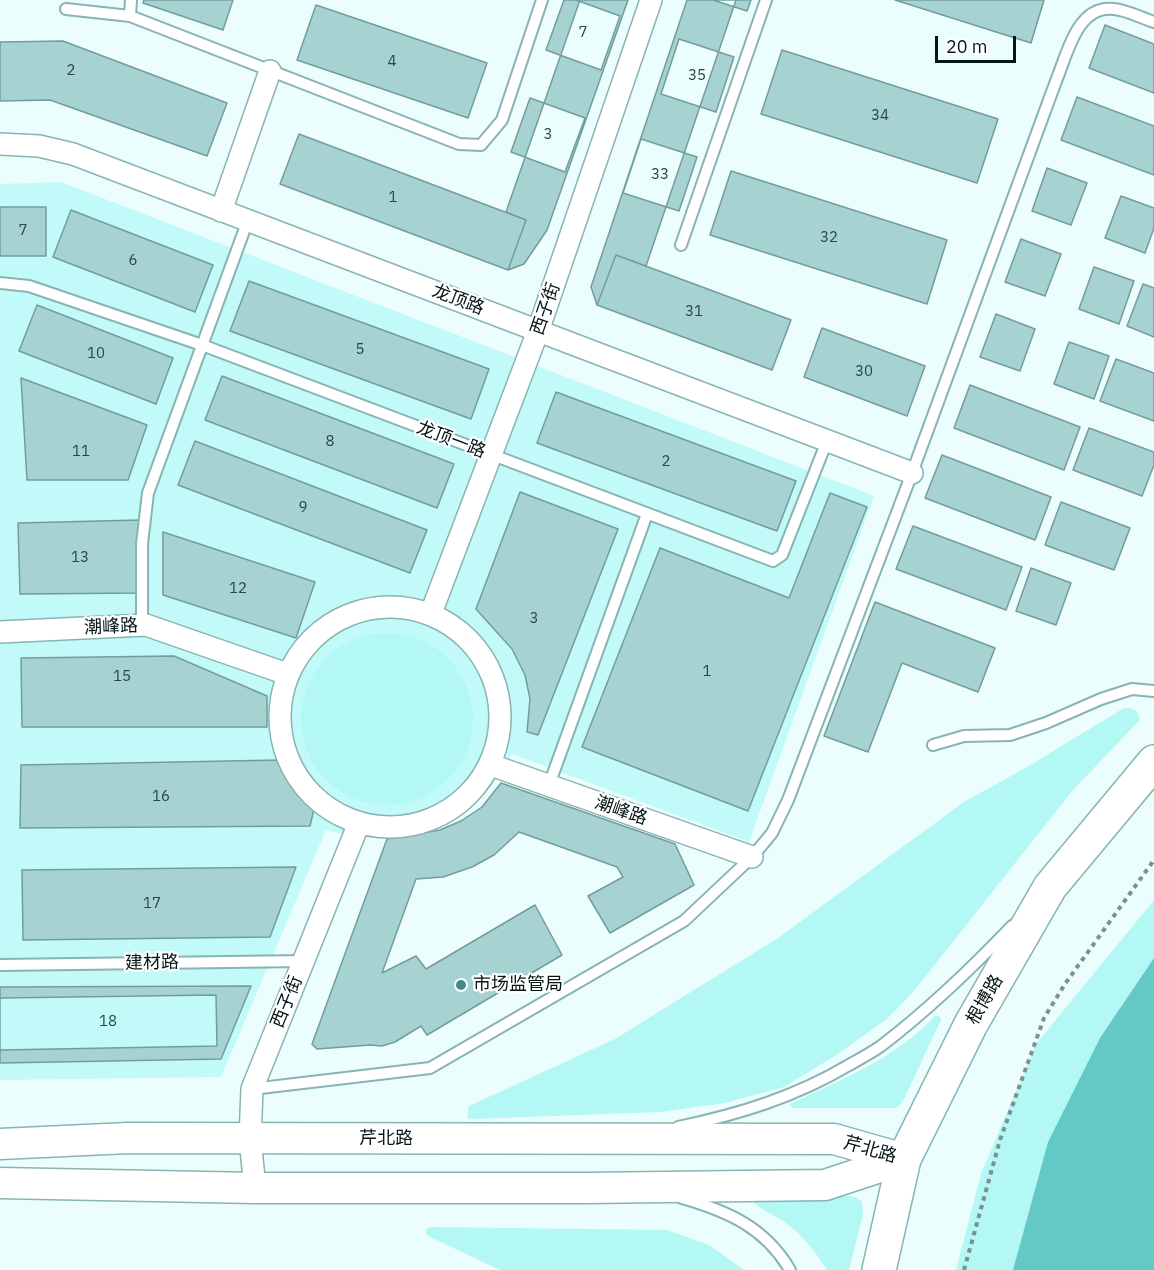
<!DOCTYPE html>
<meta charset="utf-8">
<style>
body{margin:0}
#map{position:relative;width:1154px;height:1270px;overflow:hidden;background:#ebfdfc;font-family:"IBM Plex Sans",sans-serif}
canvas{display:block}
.scale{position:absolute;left:935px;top:36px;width:81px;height:27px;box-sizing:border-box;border:3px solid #051615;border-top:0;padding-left:8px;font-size:18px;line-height:21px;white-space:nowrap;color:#051615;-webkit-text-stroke:4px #fff;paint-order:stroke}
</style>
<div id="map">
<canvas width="1154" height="1270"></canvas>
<div class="scale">20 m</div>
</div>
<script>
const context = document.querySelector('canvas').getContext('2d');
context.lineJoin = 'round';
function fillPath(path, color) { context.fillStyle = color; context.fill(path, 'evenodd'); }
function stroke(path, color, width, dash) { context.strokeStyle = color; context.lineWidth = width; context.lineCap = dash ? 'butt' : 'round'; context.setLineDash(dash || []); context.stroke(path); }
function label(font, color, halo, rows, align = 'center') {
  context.font = font + ' "IBM Plex Sans","Noto Sans SC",sans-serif'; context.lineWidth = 4.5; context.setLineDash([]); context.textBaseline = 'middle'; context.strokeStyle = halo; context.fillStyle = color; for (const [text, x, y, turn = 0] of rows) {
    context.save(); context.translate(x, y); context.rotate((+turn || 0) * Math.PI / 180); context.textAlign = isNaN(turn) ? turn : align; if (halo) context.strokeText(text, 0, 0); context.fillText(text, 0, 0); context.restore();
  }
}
const built = new Path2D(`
 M61,182L874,496L749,842L512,754L490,788L465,811L435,826L407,834L360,838L326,830L221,1077L0,1080V184Z`);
const green = new Path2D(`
 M301 719a86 86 0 1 1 172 0a86 86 0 1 1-172 0Z
 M1124,708C1133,707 1141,712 1139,721L1073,790L914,991L888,1018L838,1054L784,1087L725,1103L660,1112L472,1119L467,1118L469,1106L615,1039L778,938L964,802L1027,767Z
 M1154,900V1270H956L981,1174L1036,1044Z
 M935,1016H940L941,1020L905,1097L901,1104L895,1108H794L790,1106V1104C841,1080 896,1058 935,1016Z
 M763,1192L849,1196L857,1198L862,1202L863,1214L849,1270H827C815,1251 801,1233 783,1221C772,1214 760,1209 751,1200Z
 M432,1227L667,1230L709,1245L744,1270H500L428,1236L426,1233V1229Z`);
const forest = new Path2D(`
 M1154,958V1270H1013L1048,1142L1100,1038Z`);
const building = new Path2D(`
 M144,0H233L223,30L143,3Z
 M564,0H576L620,16L601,70L546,50Z
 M580,0H628L547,230L524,264L508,270L526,220L506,212Z
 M687,0H736L646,266L616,255L597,305L591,287Z
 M713,0H751L747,11Z
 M895,0H1044L1031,43Z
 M316,5L487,63L468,118L297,60Z
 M1105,25L1154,44V93L1089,68Z
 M679,39L734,57L716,112L661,94Z
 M63,41L227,103L207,156L50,100L0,101V42Z
 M782,50L998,119L977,183L761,114Z
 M1077,97L1154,126V175L1061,140Z
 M530,98L585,118L565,172L511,152Z
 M299,134L526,220L508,270L280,184Z
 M641,139L697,157L679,211L623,193Z
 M1047,168L1087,183L1071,225L1032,211Z
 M731,171L947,240L927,304L710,235Z
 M1121,196L1154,208V228L1145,253L1105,238Z
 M0,207H46V256H0Z
 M71,210L213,265L195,312L53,257Z
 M1021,239L1061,254L1045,296L1005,282Z
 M616,255L791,320L772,370L597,305Z
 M1094,267L1134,281L1119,324L1079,309Z
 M249,281L489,369L471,419L230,331Z
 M1143,284L1154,288V337L1127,326Z
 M37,305L173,358L156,404L19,351Z
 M996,314L1035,329L1020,371L980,357Z
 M822,328L925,366L907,416L804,377Z
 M1069,342L1109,356L1094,399L1054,384Z
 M1116,359L1154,373V421L1100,401Z
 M222,376L454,464L437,508L205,420Z
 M21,378L147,425L128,480H27Z
 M970,385L1080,427L1064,470L954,428Z
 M556,392L796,481L777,531L537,443Z
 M1089,428L1154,452V465L1142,496L1073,470Z
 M195,441L427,530L410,573L178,485Z
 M942,455L1051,497L1035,540L925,498Z
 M520,492L618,529L538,735L527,732L530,699L525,675L512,649L476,609Z
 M830,493L867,507L748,811L582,747L660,548L789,598Z
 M1061,502L1130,528L1114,570L1045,545Z
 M140,520L143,593L20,594L18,523Z
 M913,526L1022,567L1006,610L896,569Z
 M163,532L315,582L296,638L163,595Z
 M1031,568L1071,583L1056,625L1016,611Z
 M875,602L995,648L978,692L902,663L868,752L824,736Z
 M174,656L267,696V727H22L21,658Z
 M280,760L291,785L314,809L310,826L20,828L21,765Z
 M501,783L675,844L694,885L610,933L588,896L623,877L617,867L519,832L494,855L472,867L443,877L416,879L382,973L416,956L426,969L535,905L562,955L427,1035L421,1026L395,1042L382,1046L370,1045L317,1049L312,1044L387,839L440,830L461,821L482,807Z
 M296,867L270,937L23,940L22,870Z
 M251,986L221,1059L0,1063V987Z
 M216,995L217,1046L0,1050V998Z`);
const path = new Path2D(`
 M964,1270L1000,1140L1044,1018L1065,984L1154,860`);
const lane = new Path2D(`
 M66,9L130,16L459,144L481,145L502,120L542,0
 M130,16L131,0
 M681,245L766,0
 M0,283L29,286L202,345L773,561L782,555L827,441
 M142,626V544L148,493L248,220
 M933,745L964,736L1010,735L1046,723L1101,699L1132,689L1154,691
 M549,785L647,514
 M0,965L304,961
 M252,1089L430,1068L684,921L752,857L772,833L788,800L912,473L1056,81C1067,55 1077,4 1114,9C1127,10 1141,18 1154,22
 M678,1127C740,1114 795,1097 849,1065C860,1059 871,1053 881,1046C928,1010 971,969 1012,926
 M682,1198C727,1211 765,1227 790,1270`);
const street = new Path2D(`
 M0,144L39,146L73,154L912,473
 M221,211L270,71
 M280 717a110 110 0 1 1 220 0a110 110 0 1 1-220 0Z
 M431,613L538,331L651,0
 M0,632L146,625L287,674
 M491,765L752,857
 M255,1188L250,1139L252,1089L359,823`);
const secondary = new Path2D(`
 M0,1144L128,1138L834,1139L904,1159
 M0,1183L255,1188H586L825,1185L904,1159`);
const highway = new Path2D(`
 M879,1270L904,1159L971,1024L1050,887L1154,762`);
const markers = [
 [461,985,6,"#428a88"]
];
const numberNames = [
 ["7",583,33],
 ["4",392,62],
 ["2",71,71],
 ["35",697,76],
 ["34",880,116],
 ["3",548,135],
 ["33",660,175],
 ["1",393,198],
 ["7",23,231],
 ["32",829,238],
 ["6",133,261],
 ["31",694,312],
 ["5",360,350],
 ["10",96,354],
 ["30",864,372],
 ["8",330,442],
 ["11",81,452],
 ["2",666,462],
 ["9",303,508],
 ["13",80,558],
 ["12",238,589],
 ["3",534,619],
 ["1",707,672],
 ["15",122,677],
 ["16",161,797],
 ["17",152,904],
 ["18",108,1022]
];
const streetNames = [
 ["龙顶路",458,300,21],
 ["西子街",546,309,-71],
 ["龙顶一路",451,440,21],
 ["潮峰路",111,627,-2],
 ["潮峰路",621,811,19],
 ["建材路",152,963,-1],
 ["根博路",985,1000,-60],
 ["西子街",287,1002,-68],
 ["芹北路",386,1139],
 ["芹北路",870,1150,16]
];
const poiNames = [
 ["市场监管局",473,985]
];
fillPath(built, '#c1faf8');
fillPath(green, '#b3f8f5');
fillPath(forest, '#64c9c6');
fillPath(building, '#a6d3d1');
stroke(building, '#729d9c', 1.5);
stroke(lane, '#88b4b2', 14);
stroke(street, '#88b4b2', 24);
stroke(secondary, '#88b4b2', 33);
stroke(highway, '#88b4b2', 36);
stroke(path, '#7d8f8e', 4, [4.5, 4.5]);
stroke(lane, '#fff', 10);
stroke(street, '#fff', 21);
stroke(secondary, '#fff', 30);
stroke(highway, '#fff', 33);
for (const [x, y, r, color] of markers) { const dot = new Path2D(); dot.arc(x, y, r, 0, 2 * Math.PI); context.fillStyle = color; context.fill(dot); stroke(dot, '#fff', 2); }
label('15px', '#2d4544', null, numberNames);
label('18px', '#051615', '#fff', streetNames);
label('18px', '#051615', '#fff', poiNames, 'left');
</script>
